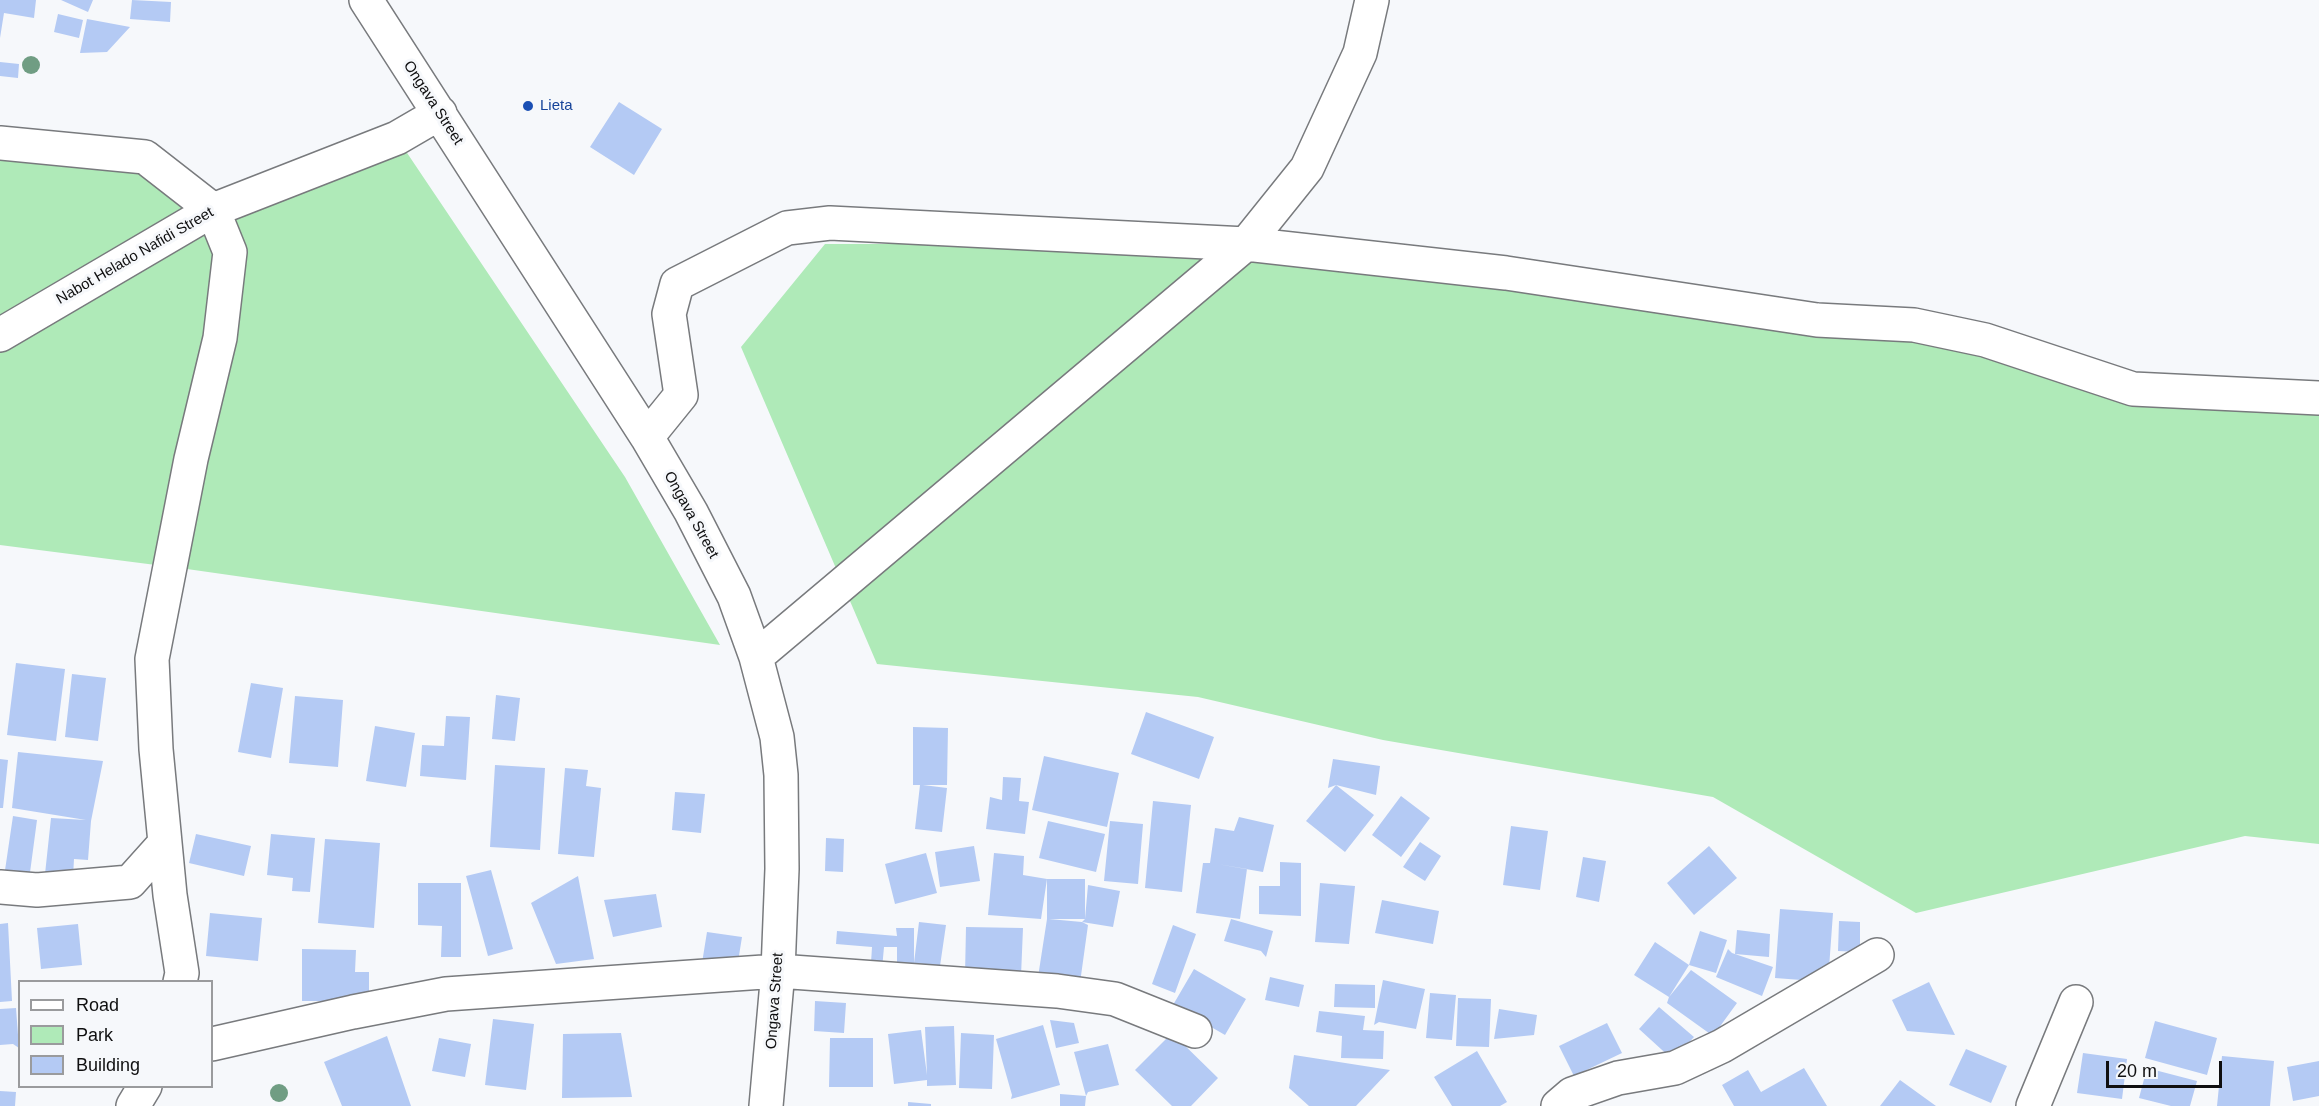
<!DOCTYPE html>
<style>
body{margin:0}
#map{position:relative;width:2319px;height:1106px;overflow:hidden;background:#f6f8fb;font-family:Helvetica,sans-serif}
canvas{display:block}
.legend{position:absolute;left:18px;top:980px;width:195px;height:108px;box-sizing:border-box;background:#f6f8fb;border:2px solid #9a9b9d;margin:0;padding:8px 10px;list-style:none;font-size:18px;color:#0f0f10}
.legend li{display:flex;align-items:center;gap:12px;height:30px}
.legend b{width:30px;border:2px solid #9a9b9d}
.scale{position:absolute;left:2106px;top:1061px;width:116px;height:27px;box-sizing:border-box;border:3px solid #0f0f10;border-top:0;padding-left:8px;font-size:18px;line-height:21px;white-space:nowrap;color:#0f0f10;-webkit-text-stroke:4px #f6f8fb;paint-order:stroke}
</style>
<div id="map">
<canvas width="2319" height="1106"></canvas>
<ul class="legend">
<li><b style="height:8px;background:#fff"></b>Road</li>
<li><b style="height:16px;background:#afeab8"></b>Park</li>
<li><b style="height:16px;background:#b4caf4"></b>Building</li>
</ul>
<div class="scale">20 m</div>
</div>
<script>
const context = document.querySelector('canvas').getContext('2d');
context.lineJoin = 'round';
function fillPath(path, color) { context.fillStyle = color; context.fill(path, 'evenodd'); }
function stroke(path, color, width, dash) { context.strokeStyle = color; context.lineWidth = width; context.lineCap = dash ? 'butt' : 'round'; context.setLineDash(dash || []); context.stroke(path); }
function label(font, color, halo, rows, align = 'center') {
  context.font = font + ' Helvetica,sans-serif'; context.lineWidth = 6; context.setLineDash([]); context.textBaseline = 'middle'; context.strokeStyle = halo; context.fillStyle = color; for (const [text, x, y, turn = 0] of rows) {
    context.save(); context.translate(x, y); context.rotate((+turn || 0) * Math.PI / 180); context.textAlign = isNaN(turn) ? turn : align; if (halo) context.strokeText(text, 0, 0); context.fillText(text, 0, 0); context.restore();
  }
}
const green = new Path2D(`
 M397,138L625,477L720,645L187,569L0,545V143L145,157L213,210Z
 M825,244H1246L1817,320L2133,389L2319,398V844L2245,836L1916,913L1713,797L1383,740L1198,697L877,664L741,347Z`);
const building = new Path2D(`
 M0,0H36L34,18L4,13L0,38Z
 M61,0H93L88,12Z
 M132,0L171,2L170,22L130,19Z
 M58,14L83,20L79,38L54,32Z
 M87,19L130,27L107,52L80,53Z
 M0,62L19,64L18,78L0,76Z
 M619,102L662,129L634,175L590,147Z
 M16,663L65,669L56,741L7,735Z
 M72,674L106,678L98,741L65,737Z
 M251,683L283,688L271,758L238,752Z
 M496,695L520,698L515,741L492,739Z
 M295,696L343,700L338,767L289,763Z
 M1146,712L1214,737L1199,779L1131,754Z
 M446,716L470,717L466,780L420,776L422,745L444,746Z
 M375,726L415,733L406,787L366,781Z
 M913,727L948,728L947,785H923L947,788L942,832L915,829L920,785H913Z
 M18,752L103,761L91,821L88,860L74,859L73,877L45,874L51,818L86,820L12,808Z
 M1044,756L1119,773L1107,827L1032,810Z
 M0,759L8,760L3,808H0Z
 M1333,759L1380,766L1376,795L1336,785L1328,788Z
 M495,765L545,768L540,850L490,847Z
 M565,768L588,770L586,786L601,788L594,857L558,854Z
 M1003,777L1021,778L1019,801L1029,802L1025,834L986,829L990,797L1002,800Z
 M1336,785L1374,815L1345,852L1306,821Z
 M675,792L705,794L701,833L672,830Z
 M1401,796L1430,818L1401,857L1372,835Z
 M1153,801L1191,805L1182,892L1145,888Z
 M13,816L37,820L29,880L4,877Z
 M1239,817L1274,825L1263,872L1217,864L1247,869L1240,919L1196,913L1203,863H1210L1215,828L1234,831Z
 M1048,821L1105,834L1096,872L1039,858Z
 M1110,821L1143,824L1138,884L1104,881Z
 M1511,826L1548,831L1540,890L1503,885Z
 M196,834L251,846L244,876L189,863Z
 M271,834L315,838L310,892L292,891L293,878L267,875Z
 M826,838L844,839L843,872L825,871Z
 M325,839L380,843L374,928L318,923Z
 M1420,842L1441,856L1425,881L1403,867Z
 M974,846L980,881L940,887L935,852Z
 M1709,846L1737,878L1694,915L1667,883Z
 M926,853L937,893L895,904L885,864Z
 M994,853L1024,856L1023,875L1047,879L1041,919L988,915Z
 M1583,857L1606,861L1599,902L1576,897Z
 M1280,862L1301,863V916L1259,914V886H1280Z
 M491,870L513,949L488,956L466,876Z
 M578,876L594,959L556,964L531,903Z
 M1047,879H1085V919H1049L1082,922L1088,925L1080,983L1038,977L1047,919Z
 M418,883H461V957H441L442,926L418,925Z
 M1320,883L1355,886L1349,944L1315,942Z
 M1088,885L1120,891L1113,927L1082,922L1085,919Z
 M656,894L662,927L613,937L604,900Z
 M1382,900L1439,911L1433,944L1375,933Z
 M1780,909L1833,913L1828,982L1775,978Z
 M210,913L262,918L258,961L206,956Z
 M1231,919L1273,931L1266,957L1261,951L1224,941Z
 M1839,921L1860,922V952L1838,951Z
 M919,922L946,925L940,966L914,963Z
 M8,923L12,1001L0,1002V924Z
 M78,924L82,965L41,969L37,928Z
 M1173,925L1196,934L1175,993L1152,984Z
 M966,927L1023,928L1021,976L965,975Z
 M896,928H914V963H897V947H884L882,969L871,963L872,947L836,944L837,931L897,936Z
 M1737,930L1770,934L1769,957L1735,954Z
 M1700,931L1727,940L1716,973L1689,965Z
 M707,932L742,937L737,968L702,963Z
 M1655,942L1689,965L1669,997L1634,975Z
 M302,949L356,950L355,972H369V1001H302Z
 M1728,949L1732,953L1773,967L1762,996L1716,977Z
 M1194,969L1246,999L1225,1035L1173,1005Z
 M1691,970L1737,1003L1713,1036L1667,1003L1669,997Z
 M1270,977L1304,985L1299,1007L1265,1000Z
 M1383,980L1425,989L1416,1029L1379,1022L1374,1025Z
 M1929,982L1955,1035L1907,1031L1892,1000Z
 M1335,984L1375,985V1008L1334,1007Z
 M1430,993L1456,995L1452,1040L1426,1038Z
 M1458,998L1491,999L1489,1047L1456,1046Z
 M815,1001L846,1003L844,1033L814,1031Z
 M1659,1007L1694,1037L1673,1060L1639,1029Z
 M16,1008L19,1048L13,1044L0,1045V1009Z
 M1499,1009L1537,1015L1534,1035L1494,1039Z
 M1319,1011L1365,1016L1363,1030L1384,1031L1383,1059L1341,1058L1342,1036L1316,1032Z
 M493,1019L534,1024L526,1090L485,1085Z
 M1050,1020L1074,1023L1079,1043L1056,1048Z
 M2155,1021L2217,1038L2207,1075L2145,1058Z
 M1607,1023L1622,1053L1574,1076L1559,1046Z
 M1043,1025L1060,1085L1011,1099L1012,1095L996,1039Z
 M954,1026L956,1085L927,1086V1080L894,1084L888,1034L921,1030L927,1075L925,1027Z
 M621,1033L632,1097L562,1098L563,1034Z
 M961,1033L994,1035L992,1089L959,1088Z
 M1172,1033L1218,1078L1191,1106H1172L1135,1070Z
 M387,1036L411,1106H342L324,1062Z
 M439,1038L471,1044L465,1077L432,1071Z
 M830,1038H873V1087H829Z
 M1108,1044L1119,1085L1088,1092L1086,1096L1074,1052Z
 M1966,1049L2007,1066L1991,1103L1949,1085Z
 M1477,1051L1507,1102L1500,1106H1452L1434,1077Z
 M2083,1053L2127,1059L2122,1099L2077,1093Z
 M1294,1055L1390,1070L1356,1106H1309L1289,1088Z
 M2222,1056L2274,1061L2270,1106H2217Z
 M2319,1061V1096L2293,1101L2287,1067Z
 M1804,1068L1827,1106H1734L1722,1085L1748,1070L1761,1092Z
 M2147,1068L2197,1081L2190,1106H2171L2139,1098Z
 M1900,1080L1936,1106H1880Z
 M0,1091L16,1092L15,1106H0Z
 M1060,1094L1086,1096L1085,1106H1060Z
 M908,1102L931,1104V1106H908Z`);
const minor = new Path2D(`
 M366,0L647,437L691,512L734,596L756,657L777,737L781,775L782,869L778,971L766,1106
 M0,143L145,157L213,210L230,252L220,338L191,459L152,659L156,749L170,895L182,973L180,982
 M0,335L213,210L397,138L440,113
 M647,437L681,395L669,314L677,284L787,228L830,223L1246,244L1506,273L1817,320L1914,325L1985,340L2133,389L2319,398
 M756,657L1246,244L1307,168L1360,53L1372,0
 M0,887L37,890L130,882L165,843
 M212,1044L353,1012L446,994L778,971L1057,991L1115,999L1195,1031
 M133,1106L145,1086
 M1558,1106L1572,1094L1618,1078L1675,1068L1722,1046L1877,955
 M2033,1106L2076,1002`);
const trees = [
 [31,65],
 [279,1093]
];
const markers = [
 [528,106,6,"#1a4fb4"]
];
const streetNames = [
 ["Ongava Street",433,103,57],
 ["Nabot Helado Nafidi Street",135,256,-30],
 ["Ongava Street",691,515,61],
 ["Ongava Street",775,1001,-86]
];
const transitNames = [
 ["Lieta",540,106]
];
fillPath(green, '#afeab8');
fillPath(building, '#b4caf4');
stroke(minor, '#787a7d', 36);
stroke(minor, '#fff', 33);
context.fillStyle = '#709d83';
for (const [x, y] of trees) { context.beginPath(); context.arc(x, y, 9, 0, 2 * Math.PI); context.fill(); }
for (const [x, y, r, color] of markers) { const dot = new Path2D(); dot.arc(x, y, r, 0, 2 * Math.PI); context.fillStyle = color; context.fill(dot); stroke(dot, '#f6f8fb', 2); }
label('15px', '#0f0f10', '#f6f8fb', streetNames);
label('15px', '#164399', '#f6f8fb', transitNames, 'left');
</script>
